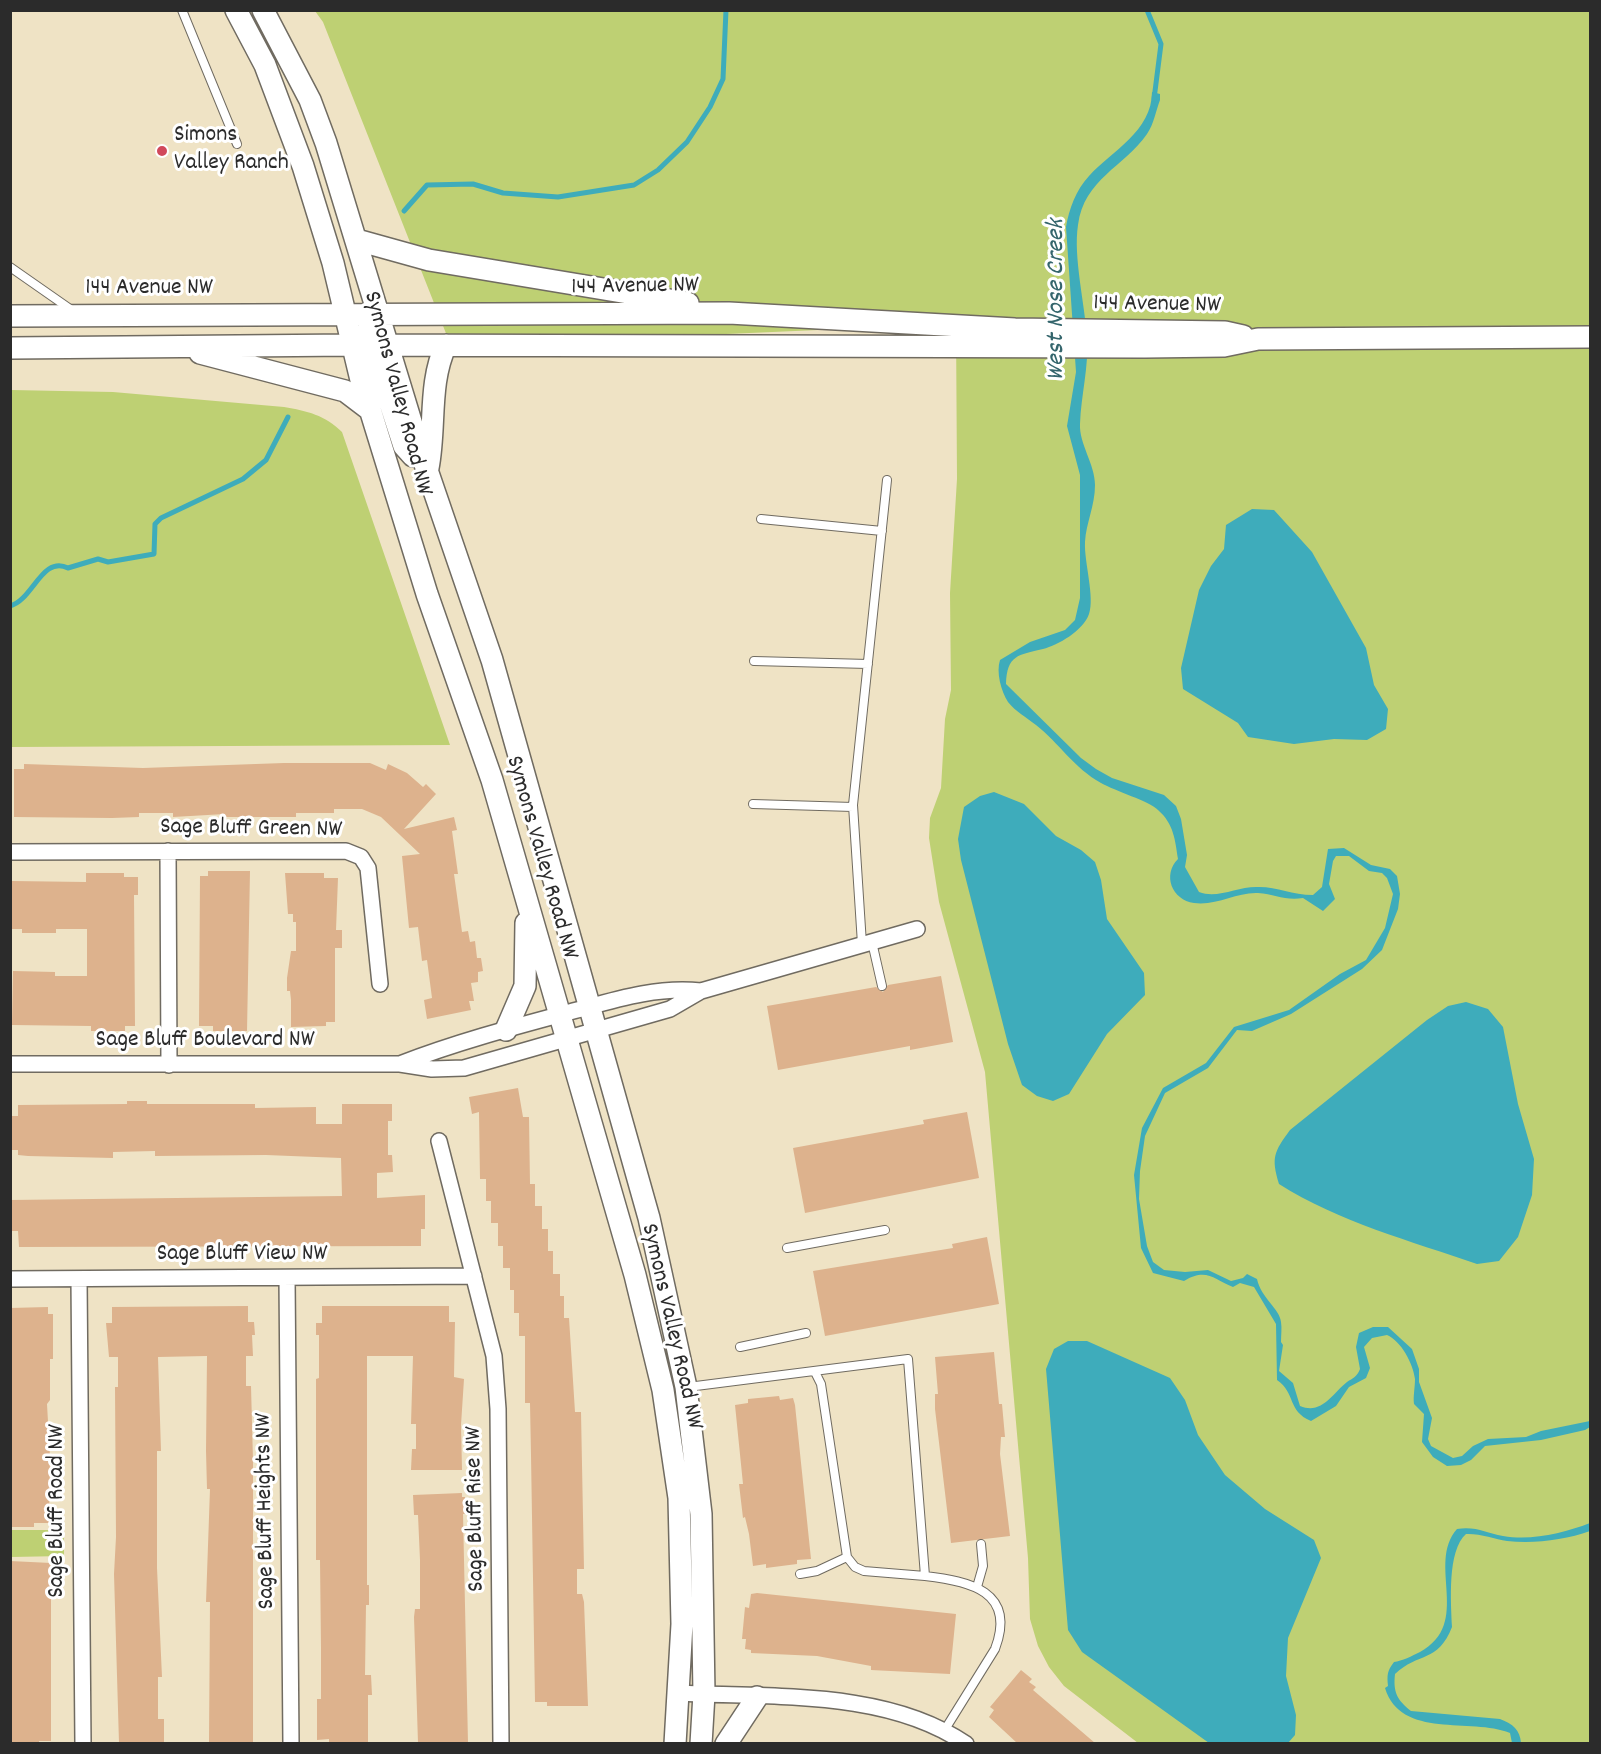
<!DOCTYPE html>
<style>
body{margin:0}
#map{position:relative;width:1601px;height:1754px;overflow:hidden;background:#efe3c5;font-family:Dekko,sans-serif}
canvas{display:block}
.frame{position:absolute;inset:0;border:12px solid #2b2b2b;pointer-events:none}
</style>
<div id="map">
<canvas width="1601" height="1754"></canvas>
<div class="frame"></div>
</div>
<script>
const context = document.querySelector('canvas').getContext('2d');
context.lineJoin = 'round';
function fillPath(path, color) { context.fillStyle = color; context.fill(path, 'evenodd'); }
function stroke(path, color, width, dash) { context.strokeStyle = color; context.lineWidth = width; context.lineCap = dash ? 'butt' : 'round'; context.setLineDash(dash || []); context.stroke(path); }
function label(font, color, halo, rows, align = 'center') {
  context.font = font + ' Dekko,sans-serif'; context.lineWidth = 6; context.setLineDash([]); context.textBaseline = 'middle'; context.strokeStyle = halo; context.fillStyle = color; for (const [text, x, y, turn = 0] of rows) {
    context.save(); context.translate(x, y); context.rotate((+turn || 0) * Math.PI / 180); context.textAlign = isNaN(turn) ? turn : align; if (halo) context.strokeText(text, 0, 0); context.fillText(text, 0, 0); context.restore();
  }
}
const green = new Path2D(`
 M315,11H1590V1743H1138L1064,1686L1049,1667L1038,1646L1030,1619L1028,1558L985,1072L939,902L929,838L930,818L941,788L945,719L951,690L950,593L957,479L956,324L451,346L323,22Z
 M11,390L113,392L284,407C307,411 325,415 342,432L450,745L11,747Z
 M11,1530H64V1556L11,1557Z`);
const water = new Path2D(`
 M1152,92L1160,94V100C1156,110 1154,124 1147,134C1124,167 1084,179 1078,225C1073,257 1085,304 1087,338C1089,367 1081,395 1080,424C1079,444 1095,464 1095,485C1095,506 1086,523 1085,542C1084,562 1095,597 1089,614C1083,631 1058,645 1043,649C1018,655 1007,655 1006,684L1081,758L1096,769L1112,778L1164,795L1176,806L1181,819L1187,855L1185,867L1199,892C1217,899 1237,887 1256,887C1276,886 1291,895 1313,895L1322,887L1328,849L1344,848L1371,865L1390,869L1397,876L1400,894L1398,909L1382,950L1362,969L1291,1014L1252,1031L1237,1030L1208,1068L1165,1093L1145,1136L1140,1171L1139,1199L1147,1246L1153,1262L1164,1270L1185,1272L1208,1270L1231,1281L1243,1278L1247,1274L1257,1279C1261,1298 1280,1309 1281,1322C1282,1328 1281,1335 1281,1342L1283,1345L1279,1371L1293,1383L1300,1406C1322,1415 1332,1394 1347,1382C1353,1378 1357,1377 1360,1369L1356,1347L1359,1333L1373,1327H1388L1412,1349L1419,1369V1382L1432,1418L1428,1439L1431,1446L1453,1458L1462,1456L1473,1446L1488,1439L1526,1437L1541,1431L1590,1421V1427L1585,1430L1541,1440L1485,1446L1471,1460L1461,1465L1447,1466L1433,1457L1422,1442L1424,1414L1414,1404C1413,1396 1415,1388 1415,1379C1413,1363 1401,1341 1387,1335L1372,1338L1364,1347L1370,1368L1366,1378L1349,1387L1336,1406L1311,1421C1287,1411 1296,1393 1277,1380L1276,1324L1254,1287L1240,1283L1233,1287C1214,1280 1207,1267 1184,1281L1153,1273L1141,1248L1134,1175L1142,1128L1163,1088L1206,1063L1234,1027L1289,1010L1340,974L1366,960L1385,928L1393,894L1387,878L1382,873L1369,871L1349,856H1336L1333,861L1329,884L1335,899L1323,911L1303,898C1285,901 1275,894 1258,893C1236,892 1217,906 1194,903C1172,900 1162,875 1178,859C1175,840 1174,824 1158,810C1149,801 1115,791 1101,783C1074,768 1059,743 1036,725C1026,717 1016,712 1008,702C1001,691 996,672 1000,660L1030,642L1065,630L1075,620L1080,598V475L1067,426L1076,372L1066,227C1069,209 1076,190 1089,176C1112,151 1152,131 1152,92Z
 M1252,509L1274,510L1312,552L1366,648L1374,685L1388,709L1386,729L1367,740L1334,739L1294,744L1248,737L1238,723L1183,689L1181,668L1199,590L1211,566L1224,549L1226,525Z
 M994,792L1024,804L1056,836L1081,850L1095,862L1101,880L1107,919L1144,973L1145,995L1107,1034L1069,1094L1053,1101L1037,1096L1022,1085L1008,1044L961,860L958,839L964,807L980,796Z
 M1466,1002L1488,1009L1503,1027L1518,1104L1534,1159L1532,1195L1518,1237L1499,1261L1477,1264C1411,1241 1339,1222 1279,1184C1271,1157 1274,1152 1290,1130L1427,1020L1448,1006Z
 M1068,1341H1087L1170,1378L1185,1400L1198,1435L1225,1475L1265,1509L1314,1540L1321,1558L1288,1638L1286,1676L1296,1715L1295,1735L1288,1743H1209L1082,1652L1068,1630L1046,1369L1054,1349Z
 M1590,1523V1531C1565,1540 1534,1544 1507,1541C1495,1539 1478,1533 1466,1534C1447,1551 1451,1602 1452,1627C1438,1663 1418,1652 1395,1674C1393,1692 1397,1700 1411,1711L1500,1719C1513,1724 1520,1730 1521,1743H1512L1510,1733C1471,1717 1401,1740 1385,1688L1388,1686C1387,1675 1387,1671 1394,1662C1402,1661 1412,1656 1420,1652C1473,1623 1426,1564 1457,1529C1476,1526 1486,1533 1503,1536C1532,1541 1564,1533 1590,1523Z`);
const stream = new Path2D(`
 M1147,10L1161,44L1154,99
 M404,211L427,185L473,184L503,193L558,197L634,185L658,170L687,142L710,107L723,79L726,10
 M10,606C33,600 42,555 68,568L98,559L108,562L154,554L155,524L161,518L243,479L266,460L288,417`);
const building = new Path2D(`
 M284,763H370L386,770L388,764L407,773L423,787L426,784L436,794L404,829L454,817L457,830L452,831L458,874H454L462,932L468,931L470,942L475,941L477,958H481L483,971L478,972V982L471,983L474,1001H469L471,1010L427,1019L424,1000L432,998L427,960L422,961L418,927L409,928L402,856L420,854L381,817L362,809H334V813H296V817H225V814L173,817V813H139V817L112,818L14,817V769H24V764L143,768Z
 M208,871H250L247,1031H213V1026H199L200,876H208Z
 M86,873H124V877H138V895H134L135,1026H125V1031H91V1026L12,1025L13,971L55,972V976H87V929H56V933H22V929H12V881L86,882Z
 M285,873H324V878H338L336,930H342V948H335V1022H326V1026L291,1027V1000L290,991H287V978L291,951H296V922H293V914H288Z
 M941,976L953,1042L910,1050V1046L778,1070L767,1006L876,987L883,992L888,985Z
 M518,1088L523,1117H529L530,1184H535V1206H542V1229H548V1251H553V1274H560V1296H564V1318H569L575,1412H581L584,1569H577V1594H582L584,1602L588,1706H547V1702H535L531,1455L530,1403H525V1336H519V1313H514V1290H510V1268H503V1246H498V1223H491V1201H486V1179H480L479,1112L472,1114L469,1097Z
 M127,1101H147V1104H255V1108L316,1107V1124H342V1104H392V1121H388V1155H392L393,1172L377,1173V1198L425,1195V1229H421V1246L19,1247L18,1231H10V1200L342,1196L341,1158L266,1155L155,1156V1151L113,1152V1158L28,1156L18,1155V1150H10V1116H18V1105L127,1104Z
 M967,1112L979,1178L805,1213L793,1148L924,1124L923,1120Z
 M987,1237L999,1304L825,1336L813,1271L953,1248L952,1244Z
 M248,1306V1322H254L255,1335H252L253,1356H246V1386H251L253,1461V1743H209L210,1602H206L210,1489H207L206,1451L207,1356L158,1357L161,1451H157V1568L162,1677H158V1719H164V1743H119L114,1574L116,1537L115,1387H118V1357H109L106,1323H112V1307Z
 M322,1306H449V1322H455L454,1377L464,1379L461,1425L462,1470H411L412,1449H416V1424H411L413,1356H367V1585H369V1605H366L365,1675H371L372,1695H368V1742L329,1743V1739L317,1740V1699H321V1648L320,1560H316V1379L319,1378V1335H316V1323H322Z
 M48,1307V1314H53V1359H50V1400L47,1404L50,1457L49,1523H34V1527H10V1308Z
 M994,1352L999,1404H1002L1005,1437H1001L1000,1454L1010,1536L951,1543L935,1409V1394H938L935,1357Z
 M779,1396L780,1400L793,1398L795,1405L811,1559L797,1560V1564L766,1568V1564L753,1566L749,1534L745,1517L743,1518L739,1484H743L735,1405L748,1403V1399Z
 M462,1493V1497H465L466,1514H463L468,1743H418L414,1617L415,1609H420V1560L418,1515H414L413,1495Z
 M10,1561L51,1563V1741H39V1743H10Z
 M757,1593L956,1614L950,1674L871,1670V1666L817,1656L751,1653V1650L745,1649L746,1639H742L745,1607L749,1608L751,1594Z
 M1021,1670L1032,1679L1029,1682L1036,1687L1033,1690L1095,1743H1017L989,1717L994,1710L990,1707Z`);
const service = new Path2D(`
 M182,10L237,144
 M10,267L73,311
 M761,519L882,531
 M754,661L868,664
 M753,804L853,807
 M872,942L882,986
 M862,944L853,805L887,480
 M787,1248L885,1230
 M740,1347L806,1333
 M688,1387L908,1359L925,1576L864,1571L855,1567L847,1557L821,1384L815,1372
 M800,1574L817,1571L847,1557
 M925,1576C969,1581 1017,1591 995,1649L944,1731
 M977,1587L983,1566L981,1544`);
const minor = new Path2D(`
 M168,851L169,1065
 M10,852L346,851L361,857L368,868L380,984
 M10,1064H400L432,1069L464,1068L670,1009L701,991L917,929
 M400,1064C454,1043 510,1028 566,1013C611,1001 654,986 701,991
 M439,1141L494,1356L498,1409L501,1744
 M287,1278L291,1744
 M10,1279L474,1276
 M79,1279L83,1744
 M679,1693C771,1698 886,1689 966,1744`);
const secondary = new Path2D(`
 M236,10L265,65L303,166L333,263L361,380L427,594L492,780L635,1275L663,1390L679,1498L682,1624L675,1744
 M263,10L310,100L326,143L416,438L492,660L649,1218L686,1387L701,1514L704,1694L701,1744
 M357,240L429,260L688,303
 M10,316L729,313L1015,329L1225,332L1243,336
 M367,332L404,446L413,456
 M10,348L352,345L1145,347L1224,346L1258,339L1590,337
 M200,353L345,391L370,410
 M428,468C436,427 428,383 446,345
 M506,1030L525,986L526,923
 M726,1744L757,1697`);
const markers = [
 [162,151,6,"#d1495b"]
];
const poiNames = [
 ["Simons",174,137],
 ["Valley Ranch",174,165]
];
const streetNames = [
 ["144 Avenue NW",635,288,-1],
 ["144 Avenue NW",149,290],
 ["144 Avenue NW",1157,306,1],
 ["Symons Valley Road NW",396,394,75],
 ["Sage Bluff Green NW",251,830,1],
 ["Symons Valley Road NW",540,858,74],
 ["Sage Bluff Boulevard NW",205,1042],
 ["Sage Bluff View NW",242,1256],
 ["Symons Valley Road NW",670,1327,77],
 ["Sage Bluff Rise NW",477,1509,-91],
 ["Sage Bluff Road NW",59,1511,-90],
 ["Sage Bluff Heights NW",267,1511,-91]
];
const waterNames = [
 ["West Nose Creek",1058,300,-90]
];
fillPath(green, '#bed073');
fillPath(water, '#3eacbb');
stroke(stream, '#3eacbb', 5);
fillPath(building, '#ddb28d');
stroke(service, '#706b61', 10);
stroke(minor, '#706b61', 18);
stroke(secondary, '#706b61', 24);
stroke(service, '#fff', 8);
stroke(minor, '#fff', 15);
stroke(secondary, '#fff', 21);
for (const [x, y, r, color] of markers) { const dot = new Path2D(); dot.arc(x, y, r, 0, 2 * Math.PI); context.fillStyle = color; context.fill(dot); stroke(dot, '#fff', 2); }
label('24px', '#2b2b2b', '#fff', poiNames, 'left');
label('24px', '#2b2b2b', '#fff', streetNames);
label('italic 26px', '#34656c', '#fff', waterNames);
</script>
